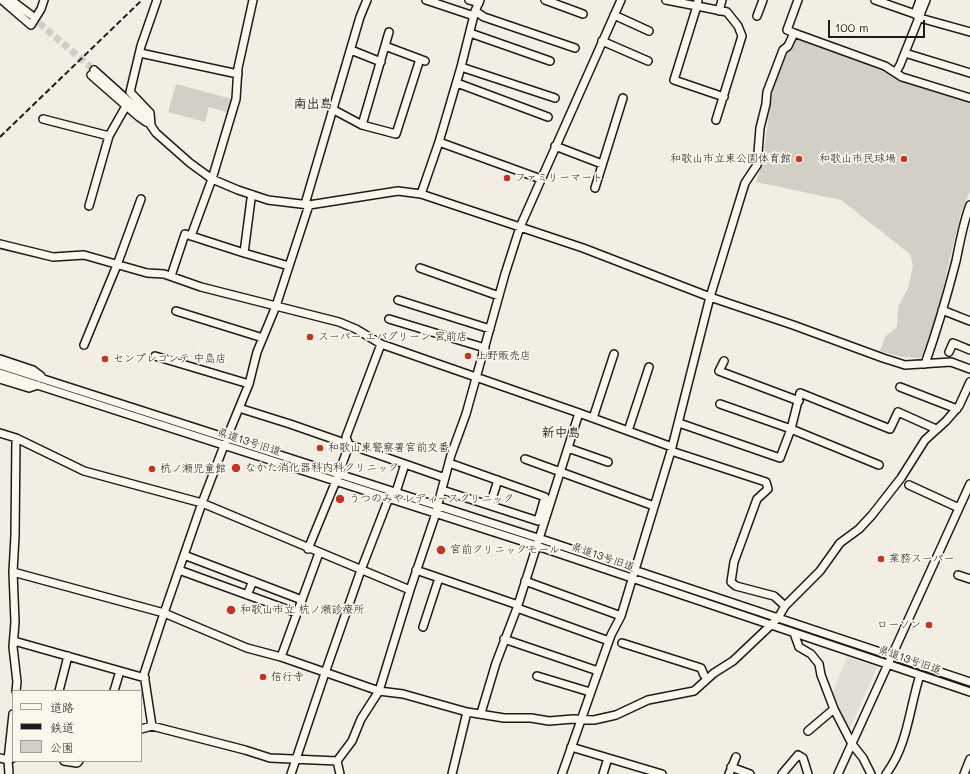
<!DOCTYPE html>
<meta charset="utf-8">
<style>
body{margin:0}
#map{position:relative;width:970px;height:774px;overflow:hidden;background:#f2eee4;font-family:Mali,"Klee One",sans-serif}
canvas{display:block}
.legend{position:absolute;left:12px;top:690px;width:130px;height:72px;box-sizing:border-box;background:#fbf7ec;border:1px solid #a29f99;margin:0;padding:5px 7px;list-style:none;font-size:12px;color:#1c1c1c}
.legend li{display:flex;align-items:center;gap:8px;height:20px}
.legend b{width:20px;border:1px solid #a29f99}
.scale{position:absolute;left:828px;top:20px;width:97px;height:18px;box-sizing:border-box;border:2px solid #1c1c1c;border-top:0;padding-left:5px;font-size:12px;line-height:14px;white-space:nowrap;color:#1c1c1c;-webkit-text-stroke:3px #fbf7ec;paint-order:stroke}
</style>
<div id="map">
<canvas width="970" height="774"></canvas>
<ul class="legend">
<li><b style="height:5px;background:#fbf7ec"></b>道路</li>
<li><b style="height:5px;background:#1c1c1c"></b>鉄道</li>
<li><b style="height:11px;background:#d2cfc6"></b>公園</li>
</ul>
<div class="scale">100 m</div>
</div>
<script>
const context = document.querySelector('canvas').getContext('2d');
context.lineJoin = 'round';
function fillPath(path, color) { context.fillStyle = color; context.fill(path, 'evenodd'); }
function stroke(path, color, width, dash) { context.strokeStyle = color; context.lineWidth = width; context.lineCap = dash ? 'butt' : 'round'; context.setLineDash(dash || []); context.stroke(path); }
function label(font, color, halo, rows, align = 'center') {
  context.font = font + ' Mali,"Klee One",sans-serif'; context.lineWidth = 3.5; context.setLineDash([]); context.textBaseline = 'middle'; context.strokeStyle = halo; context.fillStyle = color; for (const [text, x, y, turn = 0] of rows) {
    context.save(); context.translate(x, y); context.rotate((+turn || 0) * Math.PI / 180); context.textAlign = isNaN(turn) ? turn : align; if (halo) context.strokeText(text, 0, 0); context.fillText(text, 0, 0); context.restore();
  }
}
const built = new Path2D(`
 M847,657L877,667L849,731L832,694Z`);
const green = new Path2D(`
 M795,37L881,68L909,83L970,102V191L961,213L947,271L939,309L921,358L901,357L880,351L885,337L897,327L898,307L908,288L913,266L910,254L841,200L756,182C767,153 766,121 773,91C778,73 787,55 795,37Z
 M176,84L232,99L229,113L209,107L205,122L168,112Z`);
const minorTunnel = new Path2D(`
 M31,16L94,70`);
const minor = new Path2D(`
 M2,0L31,25L41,9L44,0
 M11,0L31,15
 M426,0L474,16
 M469,0L479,3
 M545,0L583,14
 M666,0L697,6L674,80L724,97
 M698,0L697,6L727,12L738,26L742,36L716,120
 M875,0L915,14L920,18L970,32
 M475,11L484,17L575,48
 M719,11L722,0
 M915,14L920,0
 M614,15L649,31
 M757,16L763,0
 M470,33L550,61
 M794,33L885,66L902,77L970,98
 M602,41L648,61
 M385,46L425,61
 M351,50L381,62
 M140,53L238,74
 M905,53L970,73
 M461,67L555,98
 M94,70L143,114L156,133L190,163L212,179L238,190L268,200L309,205L398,191L421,194L583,248L710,297L793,325L883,358L905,365L951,362L970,369
 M896,72L900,65L926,0
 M91,75L139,117L146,122
 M457,83L548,117
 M334,110L362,125L396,134L420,59
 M43,119L109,136L126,106
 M151,125L150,113L130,92L141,46L157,0
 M362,125L389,32
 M439,142L461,67L475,11L480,0
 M555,146L602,164
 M595,188L623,98
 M421,194L439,142L541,179
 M253,195L251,199L244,253L289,266
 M305,204L360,17L367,0
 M89,206L109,136
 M191,236L212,179L236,99L238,68L253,0
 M0,244L53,257L84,255L147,273L164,274L201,287L339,322L356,329L381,344L579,413L672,447
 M420,268L499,296
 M171,276L185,234L244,253
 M398,300L490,329
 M942,310L970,321
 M176,311L263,338
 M389,319L485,348
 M84,345L117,265L141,199
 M949,352L953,343L970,350
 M155,356L249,384
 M0,359L33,370L41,376
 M724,361L719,371L799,401
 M925,364C937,330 947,296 956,261C960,242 963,223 970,205
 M0,365L544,540L970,682
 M0,373L531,544L970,692
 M0,379L29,388L38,385
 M900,387L957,409
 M720,404L791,429L879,465
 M239,408L290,424L445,478
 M593,418L614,354
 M679,423L780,458L791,429L800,393L890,429L898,412L936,429
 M628,431L649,367
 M0,433L16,438L84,471L202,503L410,590
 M568,448L608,462
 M671,451L766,482L768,489L757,499L734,562L731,582L736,586L774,596L785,606
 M525,459L654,506
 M909,485L959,508
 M442,490L538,521L545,497L449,463
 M396,492L405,464
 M490,505L498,480
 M308,549L336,481L349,445L346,437L381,344
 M184,555L302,600
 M179,570L297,613
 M416,570L518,605
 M13,572L164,613L247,648L281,657L379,691L403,694L467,712L504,718H531L549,721L573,719L594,720L616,715L648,700L694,691L714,673L733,661L771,625L778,618L785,606L820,571L840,543L859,529L872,515L901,478L925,440L946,421L959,406L970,382
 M958,575L970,579
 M525,581L621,616
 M247,595L253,581
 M517,608L609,641
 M423,627L439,578
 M794,633L799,647L811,654L819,664L821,675L834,709L852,744L863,758L871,774
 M504,639L598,671
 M14,641L145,678
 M622,643L701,668L704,675L707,679
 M281,657L319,553
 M537,676L590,692
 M16,691L17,682L13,647L15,622L13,572L15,536L16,438
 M59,691L68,656
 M114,691L120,671
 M481,713L496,663L517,608L579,413
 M152,726L144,674L164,613L202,503L230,430L249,384L257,352L276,306L309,205
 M141,729L152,726L245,750L270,758L337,761L352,741L361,719L379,691L410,590L434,519L451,455L466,414L505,274L520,227L621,0
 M808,731L834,709
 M571,747L662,774
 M0,758L8,760L13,758
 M64,761L77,763L79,761
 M337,761L340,774
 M731,767L750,774
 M9,774L8,760L13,714
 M291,774L325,673L361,570L390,495
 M452,774L467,712
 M562,774L611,635L621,616L671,451L710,297L745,183L757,165L760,128L766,104L767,92L783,50L788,46L794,33L787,30L798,0
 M603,774L608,758
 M729,774L736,757
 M782,774L798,755L803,758L808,774
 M838,774L970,484
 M886,774C908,745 909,709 920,675
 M964,774L970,759`);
const rail = new Path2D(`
 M0,137L142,0`);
const markers = [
 [799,159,4,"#c8321e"],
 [904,159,4,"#c8321e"],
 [507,178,4,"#c8321e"],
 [310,337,4,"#c8321e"],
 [468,356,4,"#c8321e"],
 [105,359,4,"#c8321e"],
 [320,448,4,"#c8321e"],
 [236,468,5,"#c8321e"],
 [152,469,4,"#c8321e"],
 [340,499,5,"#c8321e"],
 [441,550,5,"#c8321e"],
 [881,559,4,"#c8321e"],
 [231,610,5,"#c8321e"],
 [929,625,4,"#c8321e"],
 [263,677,4,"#c8321e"]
];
const poiNames = [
 ["和歌山市立東公園体育館",791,159,"right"],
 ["和歌山市民球場",896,159,"right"],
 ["ファミリーマート",515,178],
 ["スーパー エバグリーン 宮前店",318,337],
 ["上野販売店",476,356],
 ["センプレコンテ 中島店",113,359],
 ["和歌山東警察署宮前交番",328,448],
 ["なかた消化器科内科クリニック",245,468],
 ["杭ノ瀬児童館",160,469],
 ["うつのみやレディースクリニック",349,499],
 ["宮前クリニックモール",450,550],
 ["業務スーパー",889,559],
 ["和歌山市立 杭ノ瀬診療所",240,610],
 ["ローソン",921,625,"right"],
 ["信行寺",271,677]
];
const streetNames = [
 ["県道13号旧道",249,442,18],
 ["県道13号旧道",603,557,19],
 ["県道13号旧道",910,660,19]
];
const quarterNames = [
 ["南出島",313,104],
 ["新中島",561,433]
];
fillPath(built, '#e2ded5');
fillPath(green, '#d2cfc6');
stroke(minorTunnel, '#d2cec6', 7, [7, 3.5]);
stroke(minor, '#1c1c1c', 10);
stroke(minor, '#fbf7ec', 7);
stroke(rail, '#1c1c1c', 2, [6, 3]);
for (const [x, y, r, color] of markers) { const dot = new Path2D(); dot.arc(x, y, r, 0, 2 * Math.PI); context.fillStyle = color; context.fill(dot); stroke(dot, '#fbf7ec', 1.5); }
label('11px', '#1c1c1c', '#fbf7ec', poiNames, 'left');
label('11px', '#1c1c1c', '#fbf7ec', streetNames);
label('bold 13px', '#1c1c1c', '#fbf7ec', quarterNames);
</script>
